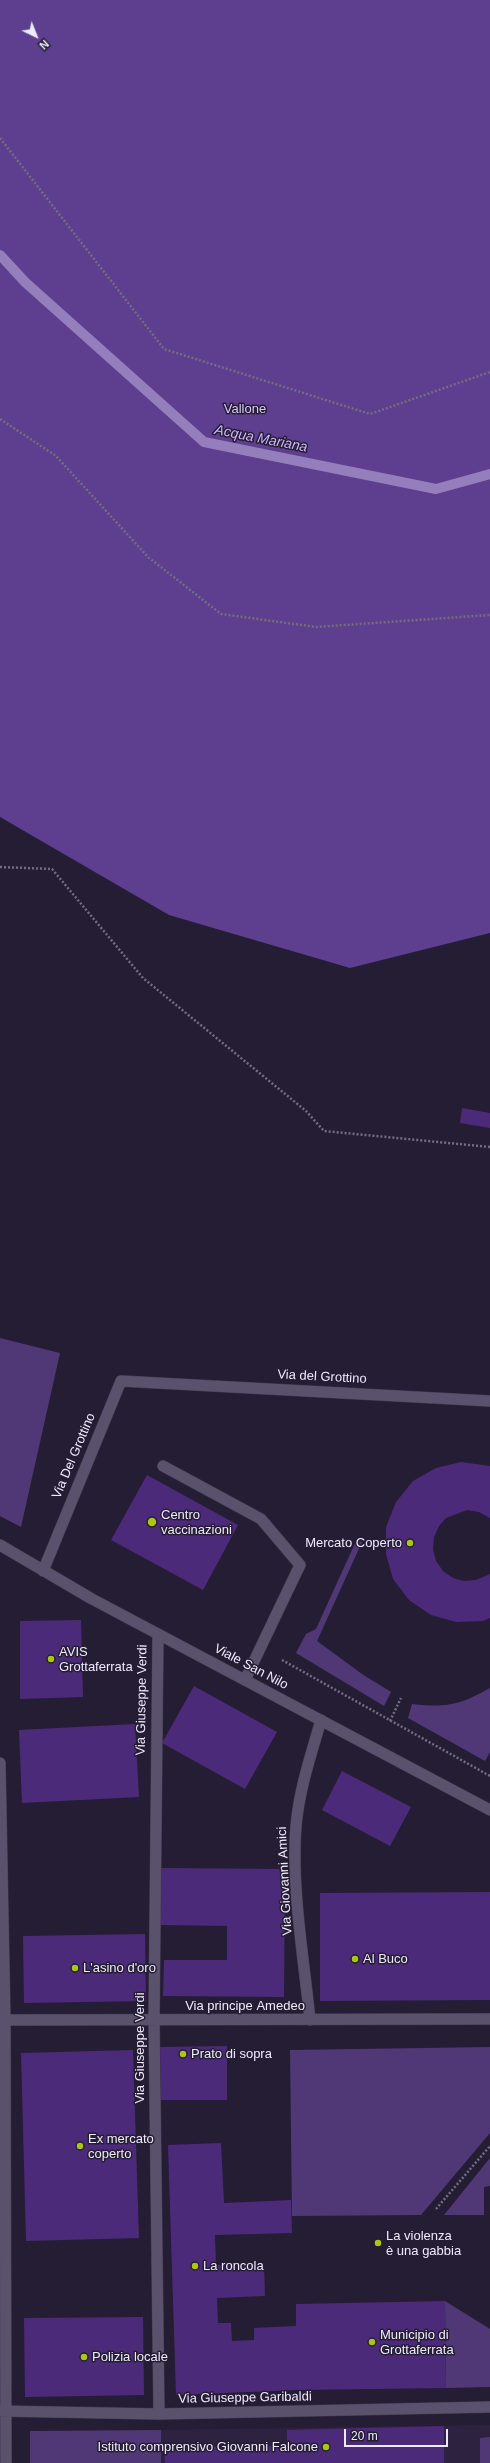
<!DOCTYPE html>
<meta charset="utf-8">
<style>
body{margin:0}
#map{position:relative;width:490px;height:2463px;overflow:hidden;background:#251d34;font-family:Arial,sans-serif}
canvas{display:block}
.north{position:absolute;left:16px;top:16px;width:40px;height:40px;-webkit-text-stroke:3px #251d34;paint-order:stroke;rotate:137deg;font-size:11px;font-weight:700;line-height:16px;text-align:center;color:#efeafb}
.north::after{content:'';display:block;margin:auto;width:14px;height:18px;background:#efeafb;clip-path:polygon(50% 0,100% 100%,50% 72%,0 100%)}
.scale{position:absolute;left:344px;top:2429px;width:104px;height:18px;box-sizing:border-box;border:2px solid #efeafb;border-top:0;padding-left:5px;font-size:12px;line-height:14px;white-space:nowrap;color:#efeafb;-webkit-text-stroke:3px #251d34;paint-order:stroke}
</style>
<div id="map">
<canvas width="490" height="2463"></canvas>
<div class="north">N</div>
<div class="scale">20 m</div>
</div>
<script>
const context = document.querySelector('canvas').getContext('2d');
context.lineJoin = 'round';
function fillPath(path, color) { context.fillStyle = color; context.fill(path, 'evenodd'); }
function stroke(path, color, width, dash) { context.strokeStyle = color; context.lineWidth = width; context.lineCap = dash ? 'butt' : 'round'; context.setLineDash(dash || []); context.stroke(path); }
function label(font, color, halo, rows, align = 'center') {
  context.font = font + ' Arial,sans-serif'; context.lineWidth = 3; context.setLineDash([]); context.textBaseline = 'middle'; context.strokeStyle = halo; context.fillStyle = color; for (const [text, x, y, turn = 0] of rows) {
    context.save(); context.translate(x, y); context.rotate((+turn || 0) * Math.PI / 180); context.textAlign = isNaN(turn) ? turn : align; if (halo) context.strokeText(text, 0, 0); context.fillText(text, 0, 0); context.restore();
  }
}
const built = new Path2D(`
 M490,2425V2463H161V2430Z`);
const green = new Path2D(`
 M0,1338L60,1353L21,1527L0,1516Z
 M357,1539L362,1542L317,1641L362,1674L391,1692L384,1706L296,1653L306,1634L316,1629Z
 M490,1688V1752L485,1761L408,1718L412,1704C448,1708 459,1705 490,1688Z
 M490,2047V2133L421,2215L292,2216L290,2050Z
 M490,2158V2186L484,2187V2215H444Z
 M445,2301L490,2329V2387L446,2388Z
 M161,2430V2463H30V2431Z
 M490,2437V2463H480V2438Z`);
const forest = new Path2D(`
 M0,0H490V933L350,968L169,915L0,817Z`);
const stream = new Path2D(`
 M0,255L25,282L204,442L436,489L490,474`);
const building = new Path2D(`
 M462,1108L490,1113V1128L460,1123Z
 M461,1462L490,1466V1518L479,1512L467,1510L446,1518L439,1526L434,1537L433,1549L436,1561L443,1571L453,1578L464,1581L476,1580L490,1574V1618L483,1621L456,1622L431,1615L409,1600L393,1579L386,1554V1527L396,1502L413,1481L436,1468Z
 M147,1475L238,1525L203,1590L111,1540Z
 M81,1620L83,1697L20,1699V1621Z
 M194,1686L277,1732L245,1789L162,1743Z
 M135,1724L139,1797L22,1803L19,1730Z
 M342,1771L411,1807L390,1846L322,1810Z
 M161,1868L285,1869L284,1997L163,1996L164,1960H227V1926L160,1925Z
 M490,1892V2000L320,2001V1893Z
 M145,1934L146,2001L24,2003L23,1936Z
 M227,2046V2100H161L160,2047Z
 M133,2050L139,2238L26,2241L21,2053Z
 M221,2143L224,2203L291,2200L292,2233L215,2235L216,2265L264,2263L265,2296L217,2298L218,2323H231L232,2341L254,2340V2328L296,2326V2304L445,2301L446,2388L297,2390L176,2395L168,2145Z
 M143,2317L144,2395L25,2397L24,2318Z
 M444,2426V2463H165L164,2448L287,2446V2430Z`);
const path = new Path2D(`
 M0,138L164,349L370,414L490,372
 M0,419L56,456L148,557L221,614L316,627L490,615
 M0,867L52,869L143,978L306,1111L324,1131L490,1147
 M282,1660L490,1776
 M390,1721L401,1698
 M436,2209L490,2146`);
const service = new Path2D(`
 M163,1466L261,1519L300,1565L245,1680`);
const minor = new Path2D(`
 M0,1545L92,1599L490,1810
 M43,1571L121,1381L490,1401
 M158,1634L154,2019L159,2414
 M0,1763L5,2020L6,2463
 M0,2020L490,2019
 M310,2020C304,1960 291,1886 296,1826C299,1790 311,1755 321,1720
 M0,2411L159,2414L490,2407`);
const markers = [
 [152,1522,5,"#abc615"],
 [410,1543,4,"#abc615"],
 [51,1659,4,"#abc615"],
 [355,1959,4,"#abc615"],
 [75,1968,4,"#abc615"],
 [183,2054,4,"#abc615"],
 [80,2146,4,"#abc615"],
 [378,2243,4,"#abc615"],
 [195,2266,4,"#abc615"],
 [372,2342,4,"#abc615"],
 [84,2357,4,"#abc615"],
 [326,2447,4,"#abc615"]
];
const parkNames = [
 ["Vallone",245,409]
];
const streetNames = [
 ["Via del Grottino",322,1377,3],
 ["Via Del Grottino",74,1456,-67],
 ["Viale San Nilo",251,1667,28],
 ["Via Giuseppe Verdi",142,1700,-89],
 ["Via Giovanni Amici",285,1881,-93],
 ["Via principe Amedeo",245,2006],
 ["Via Giuseppe Verdi",140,2048,-90],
 ["Via Giuseppe Garibaldi",245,2398,-1]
];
const poiNames = [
 ["Centro",161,1515],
 ["vaccinazioni",161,1530],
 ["Mercato Coperto",402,1543,"right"],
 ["AVIS",59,1652],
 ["Grottaferrata",59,1667],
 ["Al Buco",363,1959],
 ["L'asino d'oro",83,1968],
 ["Prato di sopra",191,2054],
 ["Ex mercato",88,2139],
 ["coperto",88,2154],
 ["La violenza",386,2236],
 ["è una gabbia",386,2251],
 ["La roncola",203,2266],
 ["Municipio di",380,2335],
 ["Grottaferrata",380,2350],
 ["Polizia locale",92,2357],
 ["Istituto comprensivo Giovanni Falcone",318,2447,"right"]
];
const waterNames = [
 ["Acqua Mariana",261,439,11]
];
fillPath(built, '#2d2340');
fillPath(green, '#503877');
fillPath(forest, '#5e3e8f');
stroke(stream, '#957ebc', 10);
fillPath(building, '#4c2a7a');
stroke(service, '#40384c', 12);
stroke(minor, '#40384c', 12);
stroke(path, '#746d81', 2.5, [2, 2]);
stroke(service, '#5a526c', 11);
stroke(minor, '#5a526c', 11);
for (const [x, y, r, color] of markers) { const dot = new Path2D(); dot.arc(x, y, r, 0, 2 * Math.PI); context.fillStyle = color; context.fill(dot); stroke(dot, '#251d34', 1.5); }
label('13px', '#d9cbf8', '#251d34', parkNames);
label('13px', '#efeafb', '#251d34', streetNames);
label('13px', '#efeafb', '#251d34', poiNames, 'left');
label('italic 14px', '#ccb6f9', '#251d34', waterNames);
</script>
